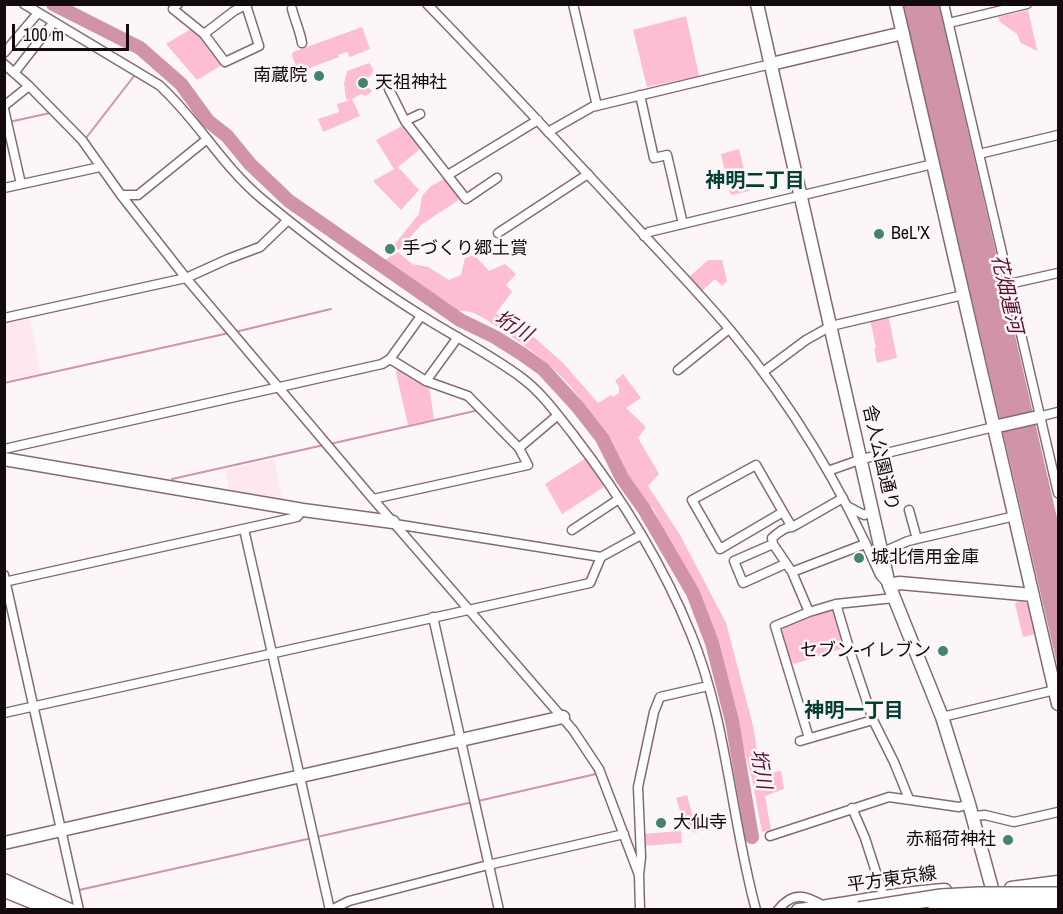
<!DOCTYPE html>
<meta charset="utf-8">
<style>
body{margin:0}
#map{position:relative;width:1063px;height:914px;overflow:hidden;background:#fcf6f8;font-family:"Archivo Narrow",sans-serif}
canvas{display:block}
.frame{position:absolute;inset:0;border:6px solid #130a0d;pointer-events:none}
.scale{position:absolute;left:12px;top:24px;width:117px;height:27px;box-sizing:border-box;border:3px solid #130a0d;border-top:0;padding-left:8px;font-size:18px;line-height:21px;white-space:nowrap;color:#130a0d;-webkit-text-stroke:4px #fcf6f8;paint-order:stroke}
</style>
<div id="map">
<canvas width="1063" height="914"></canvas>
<div class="frame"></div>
<div class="scale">100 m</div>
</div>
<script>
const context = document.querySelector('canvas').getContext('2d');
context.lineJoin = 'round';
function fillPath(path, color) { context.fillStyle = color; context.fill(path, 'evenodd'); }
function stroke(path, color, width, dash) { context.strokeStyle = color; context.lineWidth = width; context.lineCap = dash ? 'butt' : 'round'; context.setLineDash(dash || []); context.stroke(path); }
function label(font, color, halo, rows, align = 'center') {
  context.font = font + ' "Archivo Narrow","Noto Sans JP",sans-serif'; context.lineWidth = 5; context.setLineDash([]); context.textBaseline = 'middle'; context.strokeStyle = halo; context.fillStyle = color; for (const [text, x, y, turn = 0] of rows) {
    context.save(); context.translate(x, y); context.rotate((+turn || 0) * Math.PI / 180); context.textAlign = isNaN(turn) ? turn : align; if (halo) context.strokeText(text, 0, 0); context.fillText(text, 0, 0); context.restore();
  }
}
const built = new Path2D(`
 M29,316L41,373L5,381L4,322Z
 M274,459L283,501L230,491L225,470Z`);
const green = new Path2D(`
 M1028,10L1037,50H1035L1021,43L1017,34L1000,22L998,17Z
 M686,16L699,76L647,87L633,30Z
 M362,27L370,49L350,57L347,52L338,55L339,57L307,69L309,75L301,78L292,56L293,52Z
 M191,29L203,39L222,65L197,80L166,44Z
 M369,63L373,69L372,74L368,78L363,77L362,81L372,91L366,96L361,94L352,99L360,116L323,132L318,119L339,112L337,104L350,100L346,99L344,84L347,71Z
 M402,126L420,149L398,167L419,190L401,210L373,181L394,169L376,140Z
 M739,149L749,191L732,195L730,193L721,154Z
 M444,179L448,180L461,197L460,199L421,225L399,250L394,245L419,214L422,196L431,186Z
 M398,252L412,264L428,267L449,280L461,275L465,258L474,255L489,271L505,264L516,274L506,285L512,292L496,313L527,331L563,363L598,403L611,395L613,397L619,393V387L615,381L623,374L641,398L626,408L646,427L638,438L659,474L648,486L680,535L726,623L753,726L761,774L781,771L784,789L765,796L771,830L762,832L752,779L720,659L702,607L660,525L654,509L642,499C621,465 602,429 579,397C559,370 530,349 502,330C488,321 474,309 457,311L385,260Z
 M708,260H722L727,281L722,286L715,279L702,291L689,277Z
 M888,315L897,358L877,363L874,349L876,348L870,319Z
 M398,368L429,387L434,419L408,425L396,373Z
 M586,458L604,487L562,514L545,484Z
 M1018,601L1029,603L1036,634L1023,637L1015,604Z
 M831,609L835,610L846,645L844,648L794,664L792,663L781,632L783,628Z
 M687,795L697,833L686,830L676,798Z
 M681,831L682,843L643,846L642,834Z`);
const water = new Path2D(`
 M903,5H939L1058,522V668Z`);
const stream = new Path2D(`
 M9,122L50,113
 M86,138L134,76
 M235,332L331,309
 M4,383L229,333
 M330,444L479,410
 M172,479L324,445
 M478,801L596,774
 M317,837L473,802
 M79,890L312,838`);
const river = new Path2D(`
 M53,4L140,48L181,84L208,121L227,136L250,164L289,201L460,320L495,337L522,354L543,369L577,406L602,438L622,478L644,509L693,593L712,643L732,721L752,837`);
const street = new Path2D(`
 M24,4L159,85C197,119 222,166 262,199C313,241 366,281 422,316C455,337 490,354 522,378C542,393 556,413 572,433C619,494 662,562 691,634C727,721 731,819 756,910
 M178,4L173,9L204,34L225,62L259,46L246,5
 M427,4C493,72 557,141 621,210C657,250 696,289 731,331C792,405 842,488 880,575L887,583
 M573,4L597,106
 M944,4L1058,493
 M292,9C295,21 300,31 302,43
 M949,23L1027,4
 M204,34L234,11L247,4
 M4,53L38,13
 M4,64L29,86L82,140L121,195L186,278L373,499L573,730L599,769L639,875
 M14,73L53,23
 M389,89L405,121L466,199L497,178
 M640,95L654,158L667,155L683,224
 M4,106L29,86
 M4,109L21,184
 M405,121L420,114
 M548,132L592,107L771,64
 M979,154L1058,135
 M448,175L538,120
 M4,188L100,167
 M121,195H138L206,140
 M498,233L588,174
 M644,236L649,232L933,164
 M1009,284L1058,273
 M4,318L186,278L228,259L260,247L288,220
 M678,370L729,329
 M763,372L806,340L831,326L963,295
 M426,381L458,337
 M1038,417L1058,412
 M519,448L558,415
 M4,449L382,364L390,359L421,316
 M828,471L862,459L998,426
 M373,499L528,465L519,448L468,396L426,381L390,359
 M849,507L864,515L873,511
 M909,510L917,539
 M783,512L756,465L692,500L720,549L783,512L792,527L794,526L843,498
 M395,524L601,557L641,535
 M792,527C784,527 778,533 772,538L773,544L792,572L809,612
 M244,529L330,910
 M572,530L619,499
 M773,544L734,561L743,583L785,564
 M883,552L908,541L1015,516
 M792,572L865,544
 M4,575L79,910
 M4,582L297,517L303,510
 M894,598L836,604L850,651L873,720L894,762L909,799
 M433,617L499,910
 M4,713L590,583L601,557
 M942,717L1055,690
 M809,738L775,626L809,612L836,604
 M800,741L873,720
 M852,808L865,838L884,897
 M973,816L985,815L1014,822L1058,812
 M770,836L889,797L959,807L969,804
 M4,878L75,910
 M331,910L349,901L488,865L624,834
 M640,910L639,875L641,857L638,787L654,712L660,697L708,686
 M778,910C793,891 805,895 824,906`);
const secondary = new Path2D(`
 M757,4L889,585L942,717L969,804L996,903
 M896,4L1058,704
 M771,64L903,33
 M998,426L1038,417
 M4,459L303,510L393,522
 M889,585L900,583L1033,595
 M4,843L563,717
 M1011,888L1058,882
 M798,910C847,904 896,893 945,890`);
const highway = new Path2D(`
 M4,889L55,910`);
const highwayBridge = new Path2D(`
 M936,908L1011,905L1058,906
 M859,910L941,897L978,895H1058`);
const markers = [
 [319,76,6,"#428474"],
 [363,83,6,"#428474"],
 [879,234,6,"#428474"],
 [390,249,6,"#428474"],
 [859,558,6,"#428474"],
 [943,651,6,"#428474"],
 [661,823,6,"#428474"],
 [1008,840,6,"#428474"]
];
const poiNames = [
 ["南蔵院",307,76,"right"],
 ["天祖神社",375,83],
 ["BeL'X",891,234],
 ["手づくり郷土賞",402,249],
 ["城北信用金庫",871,558],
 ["セブン-イレブン",931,651,"right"],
 ["大仙寺",673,823],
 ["赤稲荷神社",996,840,"right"]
];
const streetNames = [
 ["舎人公園通り",880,458,77],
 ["平方東京線",892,880,-8]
];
const neighbourhoodNames = [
 ["神明二丁目",755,182],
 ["神明一丁目",854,712]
];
const waterNames = [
 ["花畑運河",1006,294,77],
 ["垳川",513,327,30],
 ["垳川",760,769,80]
];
fillPath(built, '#fee7ee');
fillPath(green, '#fcbed0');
fillPath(water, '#d193a6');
stroke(stream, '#d193a6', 2);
stroke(river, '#d193a6', 14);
stroke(street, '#846b72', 11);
stroke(secondary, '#846b72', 15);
stroke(highway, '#846b72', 18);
stroke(street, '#fff', 8);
stroke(secondary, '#fff', 12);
stroke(highway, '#fff', 15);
stroke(highwayBridge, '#846b72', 18, []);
stroke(highwayBridge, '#fff', 15);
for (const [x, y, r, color] of markers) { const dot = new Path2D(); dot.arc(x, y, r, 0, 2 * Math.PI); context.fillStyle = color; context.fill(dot); stroke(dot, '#fcf6f8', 2); }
label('18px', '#130a0d', '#fcf6f8', poiNames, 'left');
label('18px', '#130a0d', '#fcf6f8', streetNames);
label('bold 20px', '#033f34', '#fcf6f8', neighbourhoodNames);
label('italic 20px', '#590f30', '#fcf6f8', waterNames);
</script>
